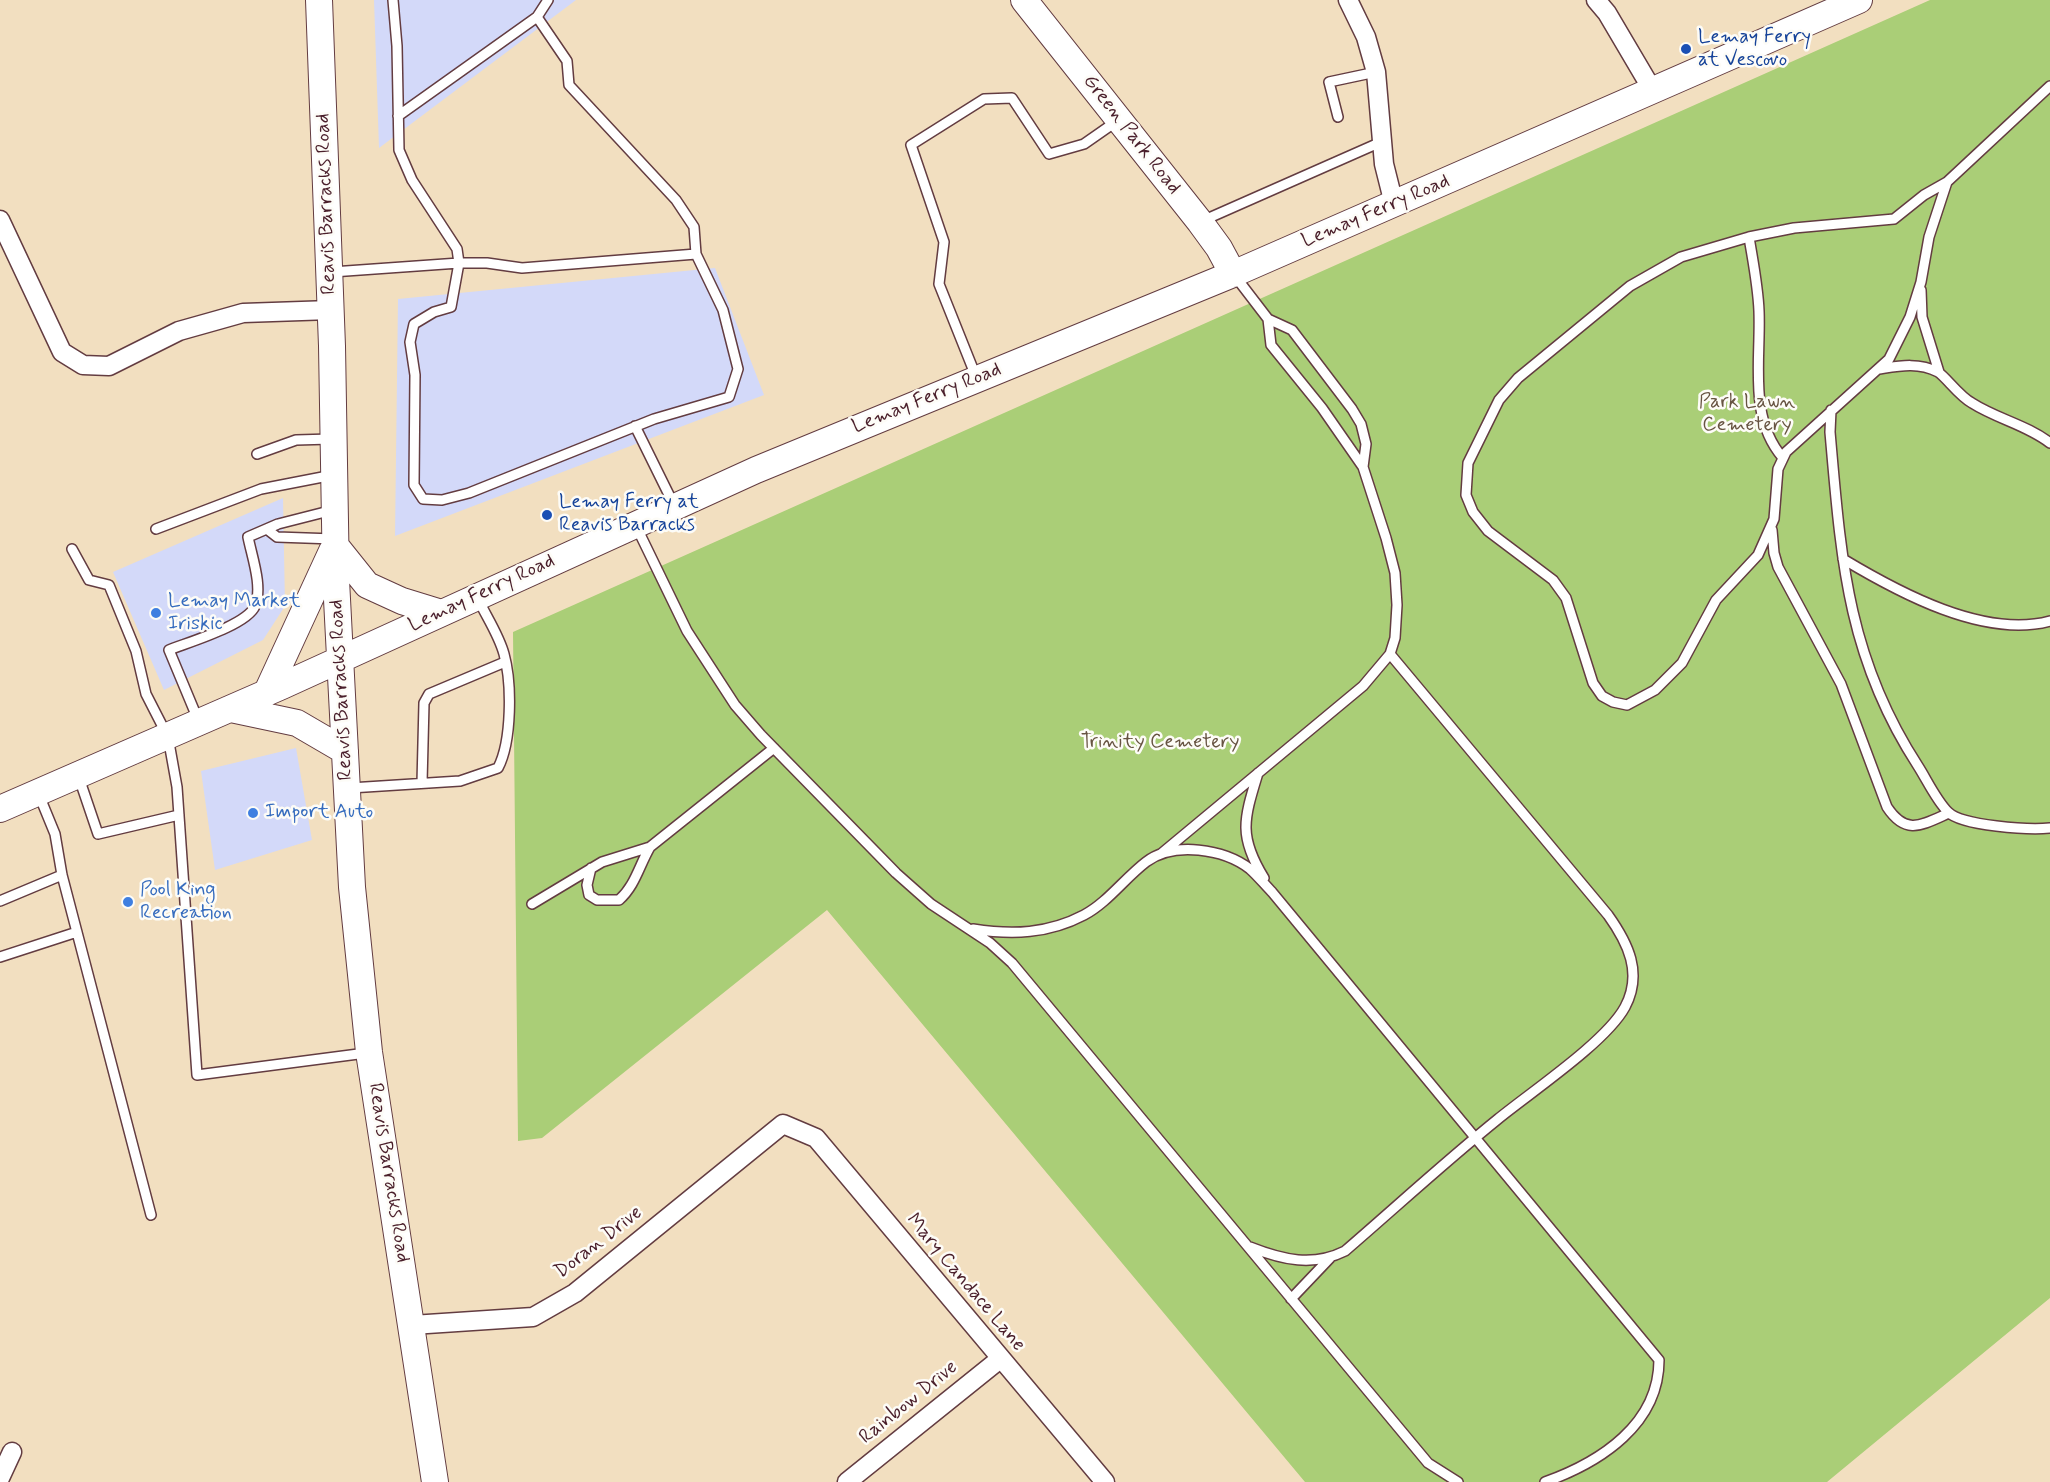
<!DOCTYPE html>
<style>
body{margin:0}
canvas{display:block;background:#f2dfc0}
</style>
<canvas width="2050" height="1482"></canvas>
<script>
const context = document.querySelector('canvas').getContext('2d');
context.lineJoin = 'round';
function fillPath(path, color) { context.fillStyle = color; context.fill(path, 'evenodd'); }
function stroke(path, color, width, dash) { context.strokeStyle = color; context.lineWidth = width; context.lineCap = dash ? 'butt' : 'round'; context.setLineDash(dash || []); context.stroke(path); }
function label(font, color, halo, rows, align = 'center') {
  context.font = font + ' Mynerve,sans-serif'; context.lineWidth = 5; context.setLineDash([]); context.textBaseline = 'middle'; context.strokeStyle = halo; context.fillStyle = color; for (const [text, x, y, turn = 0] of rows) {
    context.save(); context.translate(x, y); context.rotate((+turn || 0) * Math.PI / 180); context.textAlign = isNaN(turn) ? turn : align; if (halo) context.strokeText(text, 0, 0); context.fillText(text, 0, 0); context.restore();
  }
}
const built = new Path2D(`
 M374,0H576L379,148Z
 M715,268L764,395L395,536L398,299Z
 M283,498L285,606L263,640L164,690L113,572Z
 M296,748L312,840L215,870L201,771Z`);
const green = new Path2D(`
 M1930,0H2050V1298L1827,1482H1305L827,910L542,1138L518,1141L513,632Z`);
const lane = new Path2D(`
 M537,17L567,61L569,85L676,200L694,227L696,254
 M398,116L537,17L548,0
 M1338,117L1329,82L1376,72
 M1947,182L1929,237L1921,282L1910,317L1889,359L1786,452L1778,469L1774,519L1758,555L1716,600L1682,663L1655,690L1627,705L1613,702L1602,696L1593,683L1566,598L1553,580L1488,531L1473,512L1466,495L1468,463L1499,400L1518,378L1630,286L1681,257L1749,237L1794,228L1894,219L1924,195L1947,182L2050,86
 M1202,221L1381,142
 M1749,237C1753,262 1758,286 1759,311C1761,361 1748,418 1783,458
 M332,272L459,263H487L522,268L696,254L723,310L738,369L729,397L654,419L469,493L442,500L423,499L414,485L415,375L410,342L414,324L434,312L451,307L459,263L457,249L412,180L399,150L397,46L393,0
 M1235,276L1268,319L1292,330L1352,409L1361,424L1366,444L1363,467
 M1921,290L1922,317L1939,372
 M1879,369C1899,366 1918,362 1938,372C1946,377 1959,396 1972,403C1997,419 2027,425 2050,443
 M977,379L939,284L944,242L911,145L984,99L1012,98L1049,154L1084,144L1117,121
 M1831,410L1830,432C1841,558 1847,657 1918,766C1927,780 1936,800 1948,812C1962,826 2029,830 2050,828
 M635,426L674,505
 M257,454L296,440L331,439
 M636,526L687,631L735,705L761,735L896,873L931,904L990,943L1012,963L1428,1463L1458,1482
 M156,529L261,489L333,475
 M268,530L277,537L334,539
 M1772,530L1774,553L1778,567L1841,684L1887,807C1906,836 1922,825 1949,813
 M72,549L89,580L109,585L136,651L146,694L168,737L177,787L197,1075L366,1053
 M1843,559C1898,592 1984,639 2050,621
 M199,722L169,650C189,642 247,625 255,606C263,587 252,557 248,537L278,524L333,510
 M1258,773C1244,819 1238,836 1264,878
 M79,778L98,834L179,815
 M422,783L424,703L429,694L505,662
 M350,788L460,781L498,768C512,741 512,683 504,654C499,635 486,616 478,599
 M39,795L55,834L62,875L151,1215
 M1162,853L1363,686L1390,654L1395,638L1397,605L1395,573L1386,538L1363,467L1322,408L1271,345L1268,319
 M591,868L587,885L589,895L597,900H619C635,886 639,866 650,847
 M0,901L62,875
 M532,904L602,862L650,847L774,748
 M973,929C1012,935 1048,934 1084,915C1107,903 1125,878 1146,862C1174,841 1224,849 1250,869C1258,876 1265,885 1272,892L1659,1360C1659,1424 1601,1462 1545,1482
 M0,957L77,932
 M1250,1247C1283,1260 1313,1267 1345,1251C1396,1207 1446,1161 1498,1119C1531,1092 1606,1042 1625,1007C1643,973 1628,943 1608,915L1390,654
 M1291,1299L1330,1258`);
const street = new Path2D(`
 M1348,0L1366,37L1376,72L1384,164L1394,204
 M1596,0L1607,13L1653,91
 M0,220L62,352L83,365L109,366L179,331L243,313L331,310
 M412,1325L533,1317L575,1293L783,1124L816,1138L1105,1482
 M0,1478L12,1452
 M847,1482L1000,1359`);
const secondary = new Path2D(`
 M319,0L332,346L336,580L352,887L369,1052L435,1482
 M1024,0L1200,222L1219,248L1233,274
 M335,545L367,585L402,601L441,613
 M267,692L332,551
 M231,709L297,723L345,751
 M0,809L282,686L756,470L1233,274L1859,0`);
const markers = [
 [1686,49,6,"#1a4fb4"],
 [547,515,6,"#1a4fb4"],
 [156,613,6,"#3f7fe0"],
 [253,813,6,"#3f7fe0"],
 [128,902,6,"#3f7fe0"]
];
const transitNames = [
 ["Lemay Ferry",1698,38],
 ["at Vescovo",1698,61],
 ["Lemay Ferry at",559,503],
 ["Reavis Barracks",559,526]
];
const streetNames = [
 ["Green Park Road",1131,135,52],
 ["Reavis Barracks Road",327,204,-92],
 ["Lemay Ferry Road",1376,212,-23],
 ["Lemay Ferry Road",927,399,-22],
 ["Lemay Ferry Road",482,594,-25],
 ["Reavis Barracks Road",342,690,-93],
 ["Reavis Barracks Road",388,1173,81],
 ["Doran Drive",599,1243,-38],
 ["Mary Candace Lane",965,1283,50],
 ["Rainbow Drive",909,1403,-39]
];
const parkNames = [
 ["Park Lawn",1747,403],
 ["Cemetery",1747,426],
 ["Trinity Cemetery",1160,743]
];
const shopNames = [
 ["Lemay Market",168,602],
 ["Iriskic",168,625],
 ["Import Auto",265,813],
 ["Pool King",140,891],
 ["Recreation",140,914]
];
fillPath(built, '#d3d9f9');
fillPath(green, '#aace77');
stroke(lane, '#633c41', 12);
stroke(street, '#633c41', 21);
stroke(secondary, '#633c41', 28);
stroke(lane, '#fff', 9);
stroke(street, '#fff', 18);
stroke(secondary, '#fff', 26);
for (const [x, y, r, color] of markers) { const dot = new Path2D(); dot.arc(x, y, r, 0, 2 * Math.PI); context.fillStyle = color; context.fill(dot); stroke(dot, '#fdfcf7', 2); }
label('20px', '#164399', '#fdfcf7', transitNames, 'left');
label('20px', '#4a1f2b', '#fdfcf7', streetNames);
label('20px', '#675442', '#fdfcf7', parkNames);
label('20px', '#366cbe', '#fdfcf7', shopNames, 'left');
</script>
